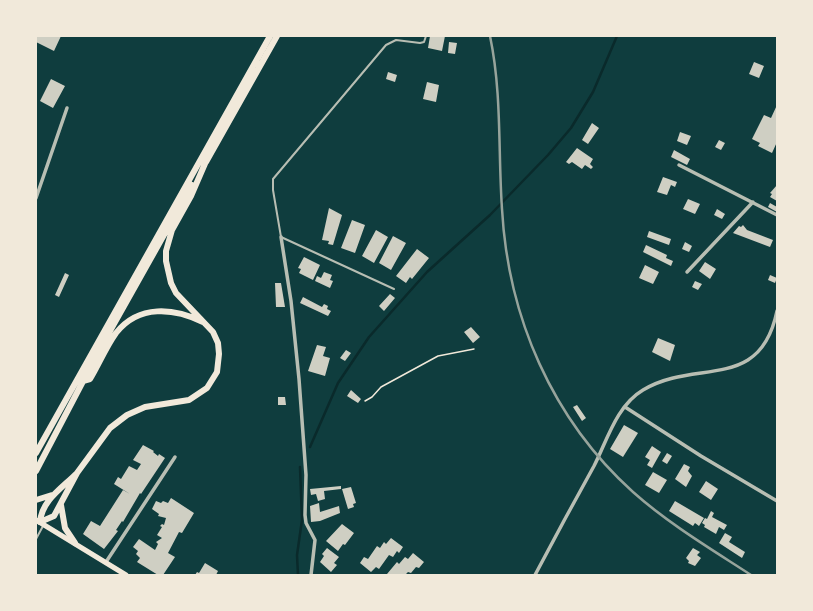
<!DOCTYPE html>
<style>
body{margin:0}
#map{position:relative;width:813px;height:611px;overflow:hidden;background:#0f3d3e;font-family:"Source Sans 3",sans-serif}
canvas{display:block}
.frame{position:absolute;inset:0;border:37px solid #f1e9da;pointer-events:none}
</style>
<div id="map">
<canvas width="813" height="611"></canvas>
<div class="frame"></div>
</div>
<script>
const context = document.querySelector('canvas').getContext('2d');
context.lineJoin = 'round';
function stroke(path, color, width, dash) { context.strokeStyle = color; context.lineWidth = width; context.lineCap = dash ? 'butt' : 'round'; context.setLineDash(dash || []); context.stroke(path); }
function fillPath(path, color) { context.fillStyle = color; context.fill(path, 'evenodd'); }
const stream = new Path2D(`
 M310,447L338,383L369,337L427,272L490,215L548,155L571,128L593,92L617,36
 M298,575L297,555L302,520L300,467`);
const building = new Path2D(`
 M36,36H61L54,51L36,42Z
 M430,36H445L442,51L428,48Z
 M449,42L457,43L455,54L448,53Z
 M754,62L764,66L759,78L749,74Z
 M388,72L397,75L395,82L386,79Z
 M51,79L65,86L53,108L40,101Z
 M427,82L439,85L436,102L423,99Z
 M777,105V142L772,153L758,146L760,143L752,139L764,115L771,118Z
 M592,123L599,128L588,144L582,140Z
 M680,132L691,136L687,145L677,141Z
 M719,140L725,143L721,150L715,147Z
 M577,148L593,159L590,164L593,167L591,169L585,165L582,169L572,162L569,164L566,162Z
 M674,150L690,159L687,165L671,157Z
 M663,177L677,182L675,187L671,185L667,195L657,192Z
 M777,185V201L770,197L772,194L770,193Z
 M688,199L700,204L695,214L683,209Z
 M770,203L777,207V212L768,207Z
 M329,208L342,215L333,245L328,244L329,241L322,240Z
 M717,209L725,214L722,219L714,215Z
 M352,220L365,225L355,253L341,248Z
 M743,225L747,230L773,240L770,247L733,233L739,226L741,227Z
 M376,230L388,237L374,263L362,256Z
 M649,231L671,239L669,245L647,237Z
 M393,236L406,243L391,270L379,263Z
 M685,242L692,246L689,252L682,249Z
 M646,245L667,255L666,258L673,261L671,266L643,252Z
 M417,249L429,258L412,279L410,277L406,283L396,276Z
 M304,257L320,265L313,280L299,273L301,269L298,268Z
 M705,262L716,269L710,279L699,271Z
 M645,265L659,272L653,284L639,278Z
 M324,272L332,275L330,280L333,281L330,288L315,281L317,276L321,278Z
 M65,273L69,275L59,297L55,295Z
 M770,275L777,278L775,283L768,280Z
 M695,281L702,284L698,290L692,287Z
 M275,283H281L285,307H276Z
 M390,294L395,298L384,311L379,306Z
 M303,297L322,307L324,304L328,306L327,309L331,311L328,316L300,303Z
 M471,327L480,337L473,343L464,332Z
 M658,338L675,345L670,361L652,352Z
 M317,345L326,347L323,356L330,358L325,376L308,371Z
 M346,350L351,353L345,361L340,358Z
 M351,390L361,399L358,403L347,396Z
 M278,397H285L286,405H278Z
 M577,405L586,418L582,421L573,407Z
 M624,425L638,433L623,457L610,449Z
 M143,445L154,451L153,452L158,456L159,454L165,458L141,494L140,493L123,522L122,521L116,530L118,531L104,549L83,534L91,521L100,526L123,490L130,494L114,484L118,477L121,479L129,466L137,470L141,464L133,460Z
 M652,446L661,452L652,468L647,465L650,460L645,457Z
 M667,453L672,456L667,464L662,461Z
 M684,464L690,467L688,471L692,476L686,487L675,479Z
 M653,472L667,480L659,493L645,485Z
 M706,481L718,489L711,500L699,492Z
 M341,486V489L324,491L325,499L318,501L316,494L311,495L310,489Z
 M351,487L356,503L353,504L354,507L348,509L342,489Z
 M171,498L194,513L182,533L179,532L168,553L175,557L163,575H158L137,562L140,558L136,554L138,551L133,547L139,539L155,550L158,544L156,542L162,538L157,535L162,527L160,526L162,524L164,525L166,518L158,516L159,514L152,509L156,501L161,503L163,501L168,503Z
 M675,501L704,518L699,526L695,523L693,526L669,511Z
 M319,503L320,512L339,506L340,513L320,521L311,522L310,506Z
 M711,511L714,513L712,517L727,525L724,530L719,527L716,534L704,527L705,525L702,523L705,518L707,519Z
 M342,524L354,533L345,545L343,544L338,551L326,541Z
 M725,533L732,537L729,542L745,552L742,558L719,543Z
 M391,538L403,547L399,553L397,551L393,557L389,555L379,569L376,567L371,572L360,563L364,557L368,559L377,546L380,548L384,542L386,544Z
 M327,548L339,557L334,563L337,565L331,572L320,562L324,556L322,554Z
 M693,548L700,552L697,555L701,558L695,566L688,563L689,561L686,558Z
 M413,553L424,562L419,568L416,567L411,573L408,572L405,575L387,574L397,562L399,564L405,557L408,559Z
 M205,563L218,571L216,575H195L197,572L199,573Z`);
const path = new Path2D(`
 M365,401L372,397L381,387L438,356L474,349`);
const service = new Path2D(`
 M394,289L281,237L273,190V179L386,45L396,40L420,43L424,42L426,36
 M36,539L43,526`);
const minor = new Path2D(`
 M679,165L777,215
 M36,198L67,108
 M281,237L291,301L299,379L306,475L305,515L306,523L315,540L311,575
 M687,272L753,202
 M625,407L701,456L777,501
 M106,562L175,457
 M535,575C554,539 574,502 594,466C607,441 616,406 643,390C696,358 760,393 777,311`);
const secondary = new Path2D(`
 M36,520L126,575`);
const trunk = new Path2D(`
 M206,162L277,36
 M83,381L90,379C99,364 106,347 116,333C139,304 174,308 203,322
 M36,453L270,36
 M36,471L101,347L192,185
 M77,473C62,488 42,500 40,522L54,516L77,473L110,428L127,415L145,407L189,400L207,388L217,372L219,354L218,343L213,332L176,293L171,283L166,261V251L172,230L191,196L207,159
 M36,500L52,495
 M61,505L65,528L75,543`);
const rail = new Path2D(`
 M490,36C502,93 498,151 502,209C508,317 552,419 633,492C669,524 711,549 751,575`);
stroke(stream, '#0a2a2b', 2.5);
fillPath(building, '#cfcfc3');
stroke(path, '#f1e9da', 1.5);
stroke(service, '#b8beb3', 2);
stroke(minor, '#b8beb3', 3.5);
stroke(secondary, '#f1e9da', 5);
stroke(trunk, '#f1e9da', 6);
stroke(rail, '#97a49c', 2.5);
</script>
